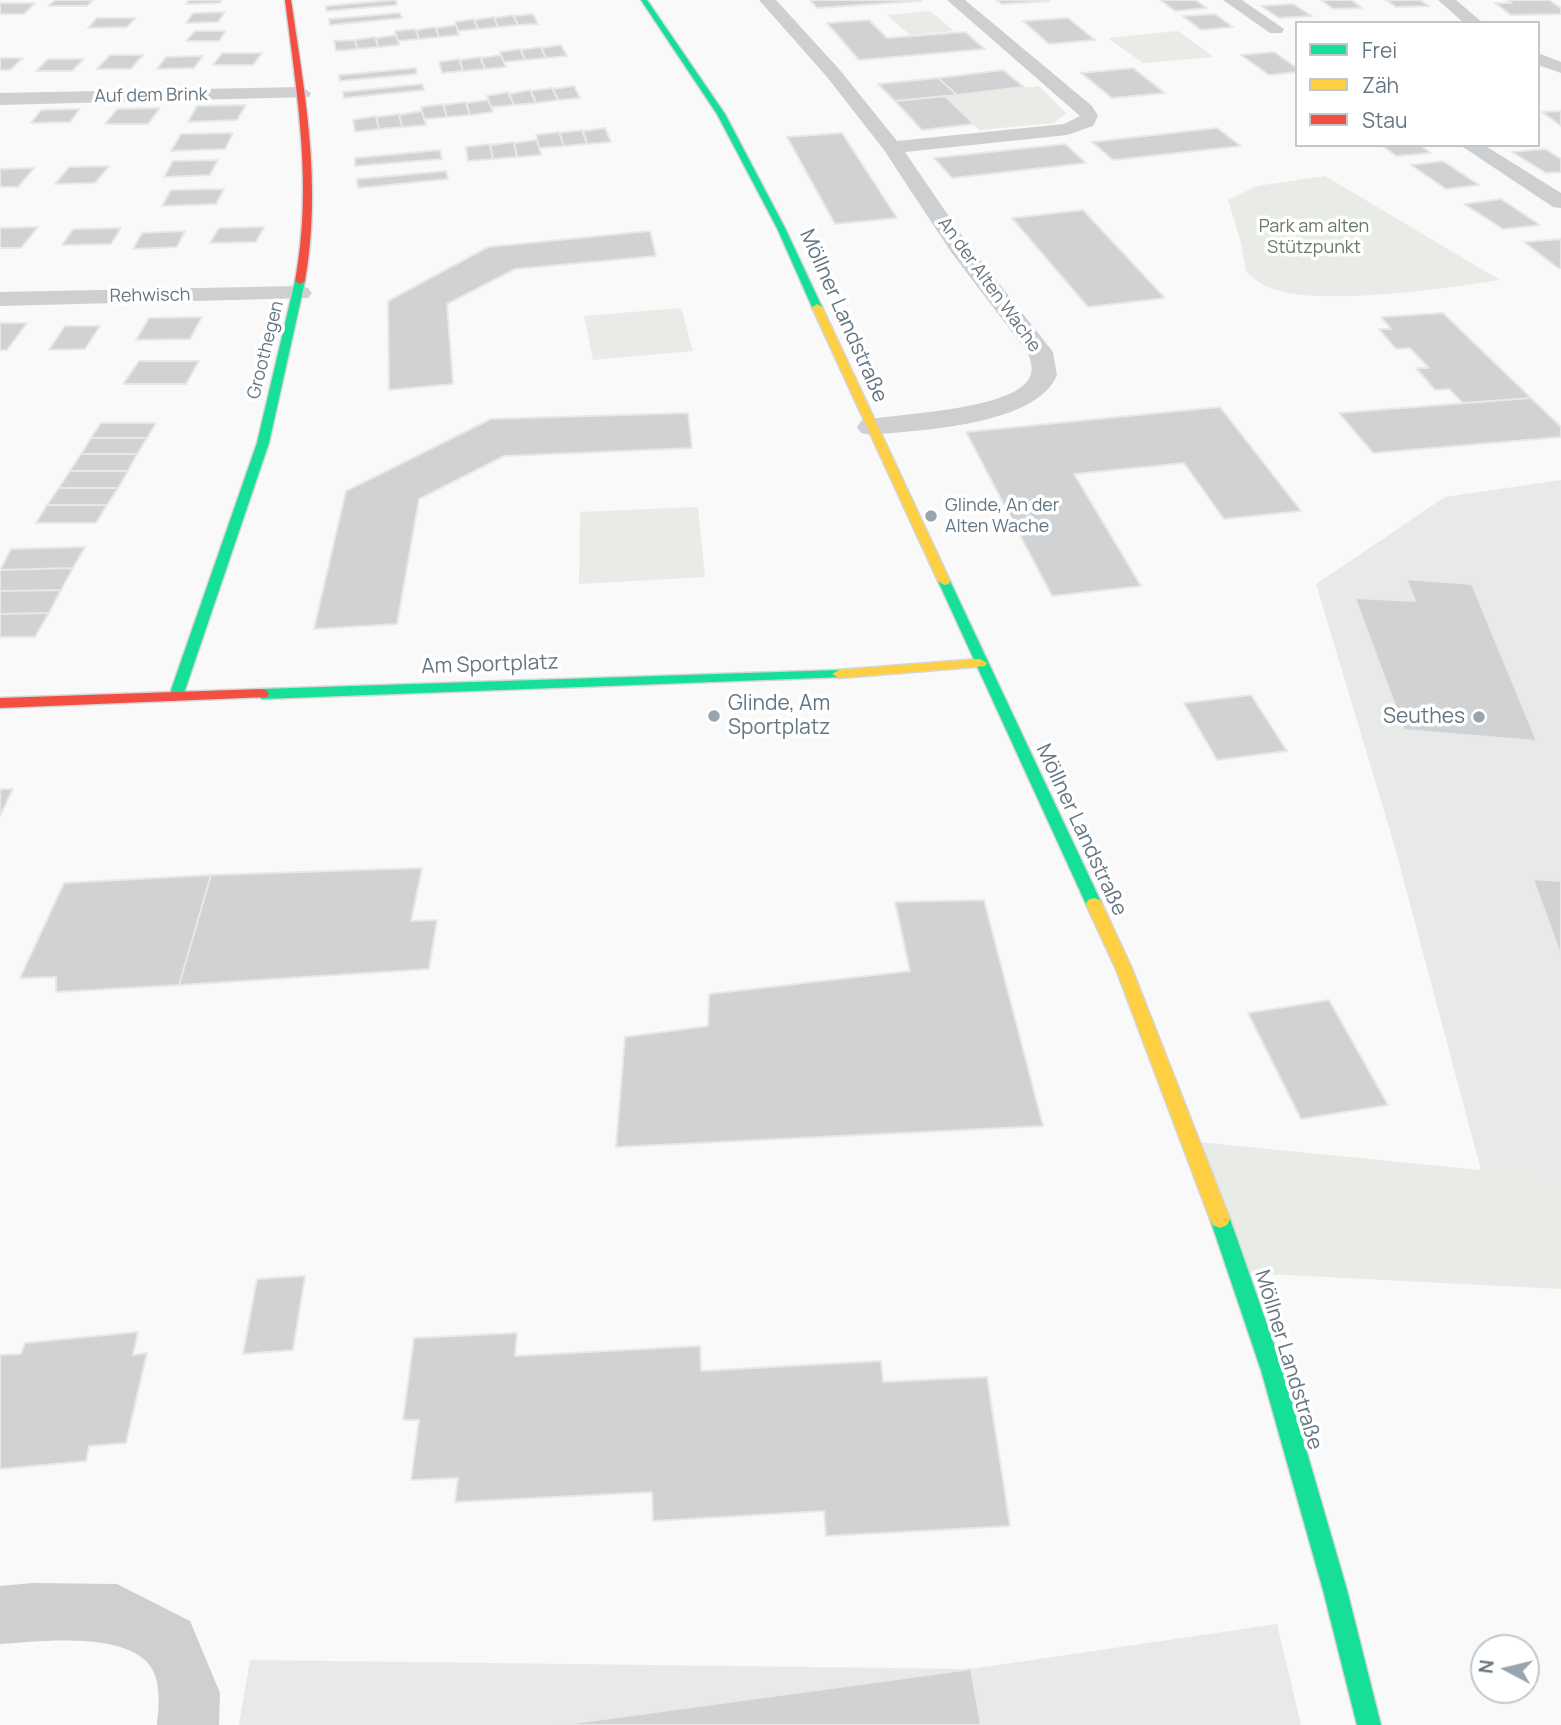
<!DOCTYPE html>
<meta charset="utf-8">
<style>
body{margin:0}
#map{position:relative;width:1561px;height:1725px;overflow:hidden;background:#f9f9f9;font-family:Manrope,sans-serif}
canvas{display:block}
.legend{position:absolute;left:1295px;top:21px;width:245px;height:126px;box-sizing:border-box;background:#fff;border:2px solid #c1c8cd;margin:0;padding:9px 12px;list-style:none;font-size:21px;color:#657683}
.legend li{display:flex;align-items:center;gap:14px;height:35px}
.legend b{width:35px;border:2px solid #c1c8cd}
.north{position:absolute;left:1470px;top:1634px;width:70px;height:70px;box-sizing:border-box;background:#fff;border:2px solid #c1c8cd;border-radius:50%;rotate:277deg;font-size:19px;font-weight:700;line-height:28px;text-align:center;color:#657683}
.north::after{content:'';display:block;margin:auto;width:24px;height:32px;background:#99a4ac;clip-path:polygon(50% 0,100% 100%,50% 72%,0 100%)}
</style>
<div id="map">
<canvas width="1561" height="1725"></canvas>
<ul class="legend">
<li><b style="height:9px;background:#16e098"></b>Frei</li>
<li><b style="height:9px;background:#ffcf43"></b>Zäh</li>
<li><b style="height:9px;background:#f24e42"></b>Stau</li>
</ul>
<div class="north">N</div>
</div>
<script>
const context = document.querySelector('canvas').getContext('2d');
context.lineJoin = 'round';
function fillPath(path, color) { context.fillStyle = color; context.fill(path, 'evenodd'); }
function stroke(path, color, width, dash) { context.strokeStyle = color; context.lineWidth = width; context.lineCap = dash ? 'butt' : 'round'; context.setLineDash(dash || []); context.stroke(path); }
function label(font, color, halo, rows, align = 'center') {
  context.font = font + ' Manrope,sans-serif'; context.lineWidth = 7; context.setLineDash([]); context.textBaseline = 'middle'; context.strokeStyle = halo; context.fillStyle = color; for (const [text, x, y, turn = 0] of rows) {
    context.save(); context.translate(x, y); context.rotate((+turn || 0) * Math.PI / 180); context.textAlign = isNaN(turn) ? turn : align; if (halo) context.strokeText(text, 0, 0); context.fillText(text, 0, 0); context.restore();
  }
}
const built = new Path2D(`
 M1561,480V1178L1481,1170L1394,844L1316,584L1445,497Z
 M1277,1624L1301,1725H239L250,1660L971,1669Z`);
const green = new Path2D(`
 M930,11L954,31L910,35L887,15Z
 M1178,31L1214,57L1143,63L1108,38Z
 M1039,86L1066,113L1054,123L979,130L945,96Z
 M1325,176L1500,280C1446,288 1315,308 1268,287C1260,284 1253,277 1246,272L1240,239L1228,200L1257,186Z
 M681,308L693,351L593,360L584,316Z
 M698,507L705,577L579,584L580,512Z
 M1198,1142L1561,1178V1289L1248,1273Z`);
const building = new Path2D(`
 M55,0H93L87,6H48Z
 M189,0H222L220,3L186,4Z
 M393,0H396L397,5L326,11V6Z
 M810,0H920L921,1L817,8Z
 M996,0H1049L1050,1L1002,4Z
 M1160,0H1195L1207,8L1175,11Z
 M1321,0H1351L1362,8L1333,9Z
 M1386,0H1420L1429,6L1396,7Z
 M1507,0H1549L1561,8V14L1511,15L1495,3H1512Z
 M0,3H35L24,14H0Z
 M1293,4L1312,16L1279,18L1261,6Z
 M225,12L218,22L186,23L193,13Z
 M400,13L402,18L330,25L329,19Z
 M533,14L538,24L518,25L514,16Z
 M1215,14L1233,27L1201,30L1183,16Z
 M513,15L518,25L498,27L494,18Z
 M494,17L498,27L478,29L474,20Z
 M97,18H136L127,27L88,28Z
 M1068,18L1095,40L1049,44L1023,21Z
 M474,19L478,29L458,31L455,22Z
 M869,20L887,38L965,32L985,49L859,60L827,23Z
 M456,25L459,35L439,37L436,28Z
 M435,27L439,37L419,39L416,30Z
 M415,29L419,39L398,41L395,31Z
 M195,31H226L219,41H186Z
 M396,35L399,45L378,47L376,38Z
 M375,37L378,47L357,49L355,40Z
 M355,40L357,49L336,51L334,41Z
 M561,45L567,56L546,58L541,48Z
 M541,47L546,58L525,60L521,50Z
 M520,49L525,60L504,62L500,52Z
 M1274,52L1297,68V72L1269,75L1241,55Z
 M222,53H262L253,65H213Z
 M110,55H143L131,69H97Z
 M501,55L506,67L485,69L481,58Z
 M203,56L194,68L157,69L166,57Z
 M480,57L485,69L463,71L460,60Z
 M0,58H23L10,70H0Z
 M48,59H84L72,71H36Z
 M459,59L463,71L442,73L439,62Z
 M416,68L417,74L340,81L339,75Z
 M1133,68L1165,93L1112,98L1081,73Z
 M1003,70L1024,87L957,95L938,78Z
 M938,78L957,95L895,101L878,84Z
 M422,84L424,90L344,98L343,92Z
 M574,86L580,98L558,100L553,89Z
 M552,88L558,100L536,103L531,91Z
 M530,90L536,103L514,105L509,94Z
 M508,92L514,105L491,107L487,96Z
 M945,96L974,124L922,130L895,101Z
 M488,100L493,112L470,115L466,103Z
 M466,102L470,115L447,117L443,105Z
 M443,104L447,117L424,119L421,107Z
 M246,105L237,120L188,122L197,106Z
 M160,108L148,124H105L117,109Z
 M80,109L70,122L31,123L41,110Z
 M422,111L426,125L402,127L399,115Z
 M1561,111V126L1542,112Z
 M399,114L402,127L379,129L376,117Z
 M376,116L379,129L355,132L353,120Z
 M605,128L611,142L587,144L583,131Z
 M1217,128L1241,146L1113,160L1092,142Z
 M582,130L587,144L564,146L559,133Z
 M559,132L564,146L539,148L536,135Z
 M233,133L225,149L171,151L181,134Z
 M842,133L897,218L835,224L787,137Z
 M537,140L541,155L517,157L514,143Z
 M514,142L517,157L493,159L490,145Z
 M490,144L493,159L468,161L466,147Z
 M1065,144L1086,163L952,178L934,158Z
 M1381,145H1420L1431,153L1396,156Z
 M1545,149L1561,159V172L1546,173L1512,152Z
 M440,150L442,159L355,166V158Z
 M218,160L210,175L164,177L173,161Z
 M1443,161L1479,185L1446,189L1411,165Z
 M109,166L95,183L55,184L69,167Z
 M34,168L18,187H0V169Z
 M446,171L448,179L358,188L357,179Z
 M224,189L216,204L162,206L171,190Z
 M1501,199L1540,225L1503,229L1464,204Z
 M1083,210L1165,298L1088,307L1012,218Z
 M38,227L21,248H0V228Z
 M264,227L256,242L210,243L219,228Z
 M121,228L111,244L62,245L73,229Z
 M185,231L177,247L133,249L142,233Z
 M650,231L656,256L515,269L447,304L453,384L389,390L388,301L488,247Z
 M1561,239V268H1558L1524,242Z
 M1443,313L1531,398L1463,403L1449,389L1435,390L1416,368H1429L1410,348L1396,349L1379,329H1391L1381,317Z
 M202,317L190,339L136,340L149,318Z
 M0,323H27L7,350H0Z
 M65,326H100L85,349L49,350Z
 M139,361H199L186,384H123Z
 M1531,398L1561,427V437L1373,453L1339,413Z
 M1220,407L1301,511L1224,519L1184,463L1074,474L1141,586L1052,596L966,432Z
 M688,413L692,448L504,456L419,499L397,624L314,629L346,491L491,419Z
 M101,423H156L147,438H91Z
 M91,438H147L137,454H81Z
 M81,454H137L128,471H70Z
 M70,471H128L118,488H59Z
 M59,488H118L107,505H47Z
 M47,505H107L96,523H36Z
 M85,547L73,568L0,570L11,549Z
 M73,568L61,590L0,591V570Z
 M1406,579L1472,584L1537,741L1404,730L1355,598L1415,601Z
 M61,590L49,613L0,614V591Z
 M49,613L35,637H0V614Z
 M1251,695L1287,751L1217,760L1184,703Z
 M0,789H13L0,816Z
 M422,868L411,921L437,920L429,969L179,985L211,875Z
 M211,875L179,985L56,992V977L20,978L64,883Z
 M1533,879L1561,881V956Z
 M984,900L1043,1126L616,1147L625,1037L708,1026L709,994L910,971L895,902Z
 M1329,1000L1388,1105L1301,1119L1248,1013Z
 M305,1276L293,1350L243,1354L257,1279Z
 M138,1332L133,1355L147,1353L126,1443L89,1446L86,1461L0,1469V1355L21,1354L25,1343Z
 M517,1333L515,1356L700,1346L701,1371L881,1361L883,1382L987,1377L1010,1526L826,1536L824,1511L653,1521L652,1492L455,1502L458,1478L411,1480L419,1420H403L414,1338Z
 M971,1669L981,1725H560Z`);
const street = new Path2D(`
 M759,0H776L839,69L897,141L1064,124L1080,116L947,0H965L1092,106L1098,116L1093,126L1067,135L905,152L967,243L1053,352L1057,375C1036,426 919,430 871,435L861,433L857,427L861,421C894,413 1021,411 1031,374C1033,367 1030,359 1028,353L951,252L884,150L827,77Z
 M1223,0H1242L1284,29L1282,33H1270Z
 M1438,0H1456L1483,23H1464Z
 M1538,53L1561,62V73L1538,65Z
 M302,87L311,93L309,97L0,105V93Z
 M1460,145H1484L1561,193V208L1553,207Z
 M300,286L308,288L312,293L308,298L0,306V292Z
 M33,1583L117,1584L190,1621L220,1693L219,1725H157C159,1706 162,1678 147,1662C119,1632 39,1641 0,1644V1586Z`);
const fast = new Path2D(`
 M641,0H647L725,114L785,228L822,307L820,309L812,307L777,228L717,114Z
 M300,278L305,281L269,443L183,696L176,701L171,699L169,696L257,443L295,281Z
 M944,577L950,581L1102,904L1100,908H1088L1086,904L938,581Z
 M839,670L846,674L844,677L262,699L255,694L262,689Z
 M1220,1210L1227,1213L1230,1219L1283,1370L1347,1590L1381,1725H1357L1323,1590L1261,1370L1210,1219L1213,1213Z`);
const slow = new Path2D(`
 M817,304L822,307L950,581L949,584L944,585L938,581L812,307Z
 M980,659L987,663L985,666L839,678L832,674L839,670Z
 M1094,898L1100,900L1102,904L1132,969L1230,1219L1227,1225L1220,1228L1213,1225L1210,1219L1116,969L1086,904L1088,900Z`);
const jam = new Path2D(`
 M285,0H291C305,94 322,186 305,281L300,284L295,281C313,186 297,95 285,0Z
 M262,689L267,691L269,694L267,697L0,708V698Z`);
const markers = [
 [931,516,7,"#99a4ac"],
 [714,716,7,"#99a4ac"],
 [1479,717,7,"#99a4ac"]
];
const farStreetnames = [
 ["Auf dem Brink",151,96,-1],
 ["An der Alten Wache",989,285,54],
 ["Rehwisch",150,296,-1],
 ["Groothegen",266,350,-76]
];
const farParknames = [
 ["Park am alten",1314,227],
 ["Stützpunkt",1314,248]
];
const farPoinames = [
 ["Glinde, An der",945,506],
 ["Alten Wache",945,527]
];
const streetNames = [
 ["Möllner Landstraße",843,316,66],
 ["Am Sportplatz",490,665,-2],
 ["Möllner Landstraße",1081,830,65],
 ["Möllner Landstraße",1288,1360,73]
];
const poiNames = [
 ["Glinde, Am",728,704],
 ["Sportplatz",728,728],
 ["Seuthes",1465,717,"right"]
];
fillPath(built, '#e8e9e9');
fillPath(green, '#e8ebe6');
fillPath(building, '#d0d2d3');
stroke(building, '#e8e8e8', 2);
stroke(fast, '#d5d6d7', 3);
stroke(slow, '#d5d6d7', 3);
stroke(jam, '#d5d6d7', 3);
fillPath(street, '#cecfd0');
fillPath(fast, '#16e098');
fillPath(slow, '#ffcf43');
fillPath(jam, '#f24e42');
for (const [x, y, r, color] of markers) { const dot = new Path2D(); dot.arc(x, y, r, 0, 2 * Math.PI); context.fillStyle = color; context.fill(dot); stroke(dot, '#fff', 2.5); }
label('18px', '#657683', '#fff', farStreetnames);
label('18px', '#687a64', '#fff', farParknames);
label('18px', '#657683', '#fff', farPoinames, 'left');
label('21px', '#657683', '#fff', streetNames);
label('21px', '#657683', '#fff', poiNames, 'left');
</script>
